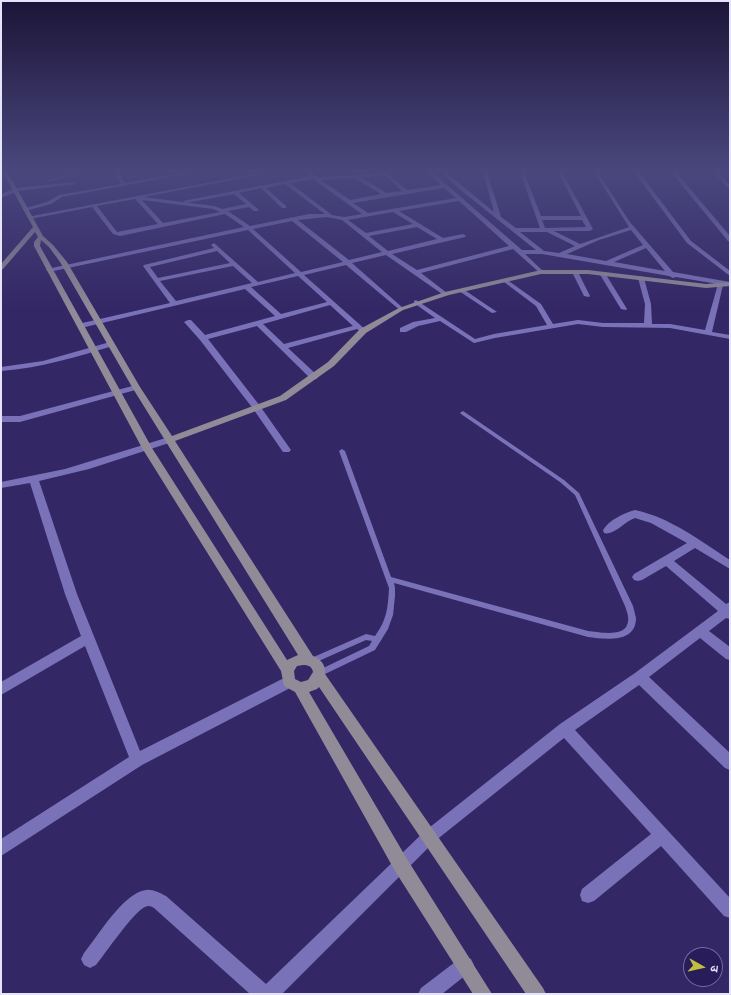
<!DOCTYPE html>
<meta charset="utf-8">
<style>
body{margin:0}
#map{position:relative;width:731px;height:995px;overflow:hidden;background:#332765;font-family:"Roboto Condensed","Noto Sans Devanagari",sans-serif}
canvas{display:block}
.frame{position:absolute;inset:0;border:2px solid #e5e4fb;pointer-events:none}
.north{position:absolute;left:683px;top:947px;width:40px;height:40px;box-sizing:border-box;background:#291c5a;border:1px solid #746c9a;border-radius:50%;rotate:98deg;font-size:11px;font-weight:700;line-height:16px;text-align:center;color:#e5e4fb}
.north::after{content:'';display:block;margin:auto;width:14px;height:18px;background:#c1be40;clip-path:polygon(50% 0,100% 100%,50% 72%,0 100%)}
</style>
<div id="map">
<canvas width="731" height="995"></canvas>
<div class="frame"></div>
<div class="north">उ</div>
</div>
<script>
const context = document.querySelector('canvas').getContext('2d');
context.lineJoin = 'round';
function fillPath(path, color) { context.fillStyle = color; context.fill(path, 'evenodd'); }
const lane = new Path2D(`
 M463,411L564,480L579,493L633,606C634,610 635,614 636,618C636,644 604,639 588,637L394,583L395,588V596L393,615L388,629L375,650L323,675L320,676L317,675L316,673L317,671L369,646L372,641L366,640L312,664L309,663L308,661L309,659L366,634L375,636C387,620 388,607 389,588L339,451L342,449L345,451L391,577L588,631C598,632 623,637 627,625C630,619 627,612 625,606L575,495L560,482L461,414L460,413Z`);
const street = new Path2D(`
 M77,172H85L50,181L48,180Z
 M114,172H118L125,183L187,172H198L62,197L51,204L25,211L22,209L47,202L59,195L121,184Z
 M264,172H274L144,197L214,206L222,209L246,204L234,194L186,203L183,201L310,176L304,172H310L318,177L387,173L407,190L441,185L427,172H432L522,250H536L458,188L441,172H446L494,212L483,172H487L501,217L516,228H540L520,172H524L541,216H581L558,172H562L593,229L590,231H554L580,244L629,227L594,172H598L629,221L673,272L730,282V286L723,285L712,332L730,335V339L670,328L603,327L578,324L495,338L474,343L440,321L418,326L406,332H400V328L413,322L435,318L414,303V301L416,300L475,339L494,334L547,325L536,306L504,282L503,281L506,279L541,304L553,324L578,320L603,323H644L645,304L638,278L641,276L644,278L651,304L652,324H670L705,330L718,284L676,277L673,278L669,276L542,254H525L543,271V273L541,274L513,249L421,273L447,293V295L445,296L386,255L352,263L403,308L404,309L401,311L346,265L304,275L367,331L363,333L357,329L288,348L317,375V379H311L257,326L208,339L260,406L291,450L289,452H283L254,410L200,340L184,322L188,320H191L205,335L275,316L245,289L81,328L77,326L78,324L170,303L143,266L144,265L214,248L211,245L214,243L258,282L295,273L248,230L49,272L46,270L47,269L244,227L225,214L120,236L113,234L92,207L30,219L27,217ZM386,176L402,191L386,193L361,177ZM355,178L381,194L350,200L321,180ZM314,179V180L362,214L344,217L332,215L290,183ZM285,184L325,214H309L250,226L228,211L249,207L254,211H258V209L239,193L261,188L282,208H286V206L266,188ZM444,188L456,198L368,213L353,203ZM135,199L158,224L117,232L97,206ZM142,200L213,209L220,212L163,223ZM459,201L509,246L417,270L392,254L465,237L466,236L463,234L443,238L399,211ZM393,212L413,224L366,233L348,220ZM327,217L342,220L382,252L349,260L298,220ZM542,220H582L586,227L545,228ZM292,221L343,262L301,272L253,229ZM417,227L437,239L388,251L369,236ZM631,230L643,245L606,261L567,254L599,240ZM520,232H547L575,246L559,253L544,251ZM646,248L665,271L614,262ZM217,251L230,263L158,278L150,267ZM233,266L252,283L176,301L160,281ZM298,276L327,302L281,314L251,287ZM330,305L353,326L284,344L263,324Z
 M634,172H639L691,241L730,271V276L687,243Z
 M671,172H676L730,236V242L728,241Z
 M713,172H718L730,186V190Z
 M6,176L10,177L1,180V177Z
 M74,182L76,184L18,191L1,198V194L15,188Z
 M573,271L578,272L590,296L589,297L584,296L572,272Z
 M600,272L605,273L627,309L626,310L621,309L599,273Z
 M459,289H463L497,312L492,313L459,291Z
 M110,342L114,344L113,346C76,357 40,368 1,371V367L43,361Z
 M136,385L140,387L139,389L20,422H1V416H20Z
 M169,437L172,438L174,440L172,442L89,469L39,481L77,594L140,751L284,678L289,676L294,678L295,682L294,686L142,765L1,856V839L129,757L85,646L1,695V682L81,636L65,594L30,483L1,488V482L65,469Z
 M635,510C669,517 701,541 730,560V569L695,548L674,561L726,604L730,602V619L726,618L709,631L730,647V660L726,659L700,638L649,677L730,753V770L725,768L639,685L575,730L730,898V918L724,916L661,846L594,901L588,903L582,901L580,895L582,889L651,834L564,738L435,841L282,994H250L154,908C151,906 148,905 145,907C134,911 105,954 96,965L90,968L84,965L81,959L84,953C98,936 123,893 146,890C152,889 160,893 166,896L266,984L425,831L560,724L635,673L718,611L666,566L642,580L638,581L634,580L632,577L634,574L687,543L651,523L635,518C625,521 614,536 604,533L603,530C609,520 624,513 635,510Z
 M465,956L471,959L474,965L471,971L442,994H418L421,988L459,959Z`);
const secondary = new Path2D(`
 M1,172H5L10,176L43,236L53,245L67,262L140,387L172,436L280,396L328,362L360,329L399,308L445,292L541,270H588L706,284L730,282V286L706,288L588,274H541L449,295L403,310L366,333L334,366L286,400L175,441L313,656C321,659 326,665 325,674L543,988L546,994H526L319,687L317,689L309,692L407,859L492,994H473L395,871L295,692L284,686L281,671L142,448L34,246V242L38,237L35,232L3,269L1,270V264L33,227L6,178ZM41,240L49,247L60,262L132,387L298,655L287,660L152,448L40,246ZM303,665C308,665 312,666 313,672L308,680L301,682L295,679L294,671L297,666Z`);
fillPath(lane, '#7a72b8');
fillPath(street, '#7a72b8');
fillPath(secondary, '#918a97');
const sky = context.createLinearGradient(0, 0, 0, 311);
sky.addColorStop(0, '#1c1538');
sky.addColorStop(0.55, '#4a477e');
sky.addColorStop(1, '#4a477e00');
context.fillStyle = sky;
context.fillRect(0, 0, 731, 311);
</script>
